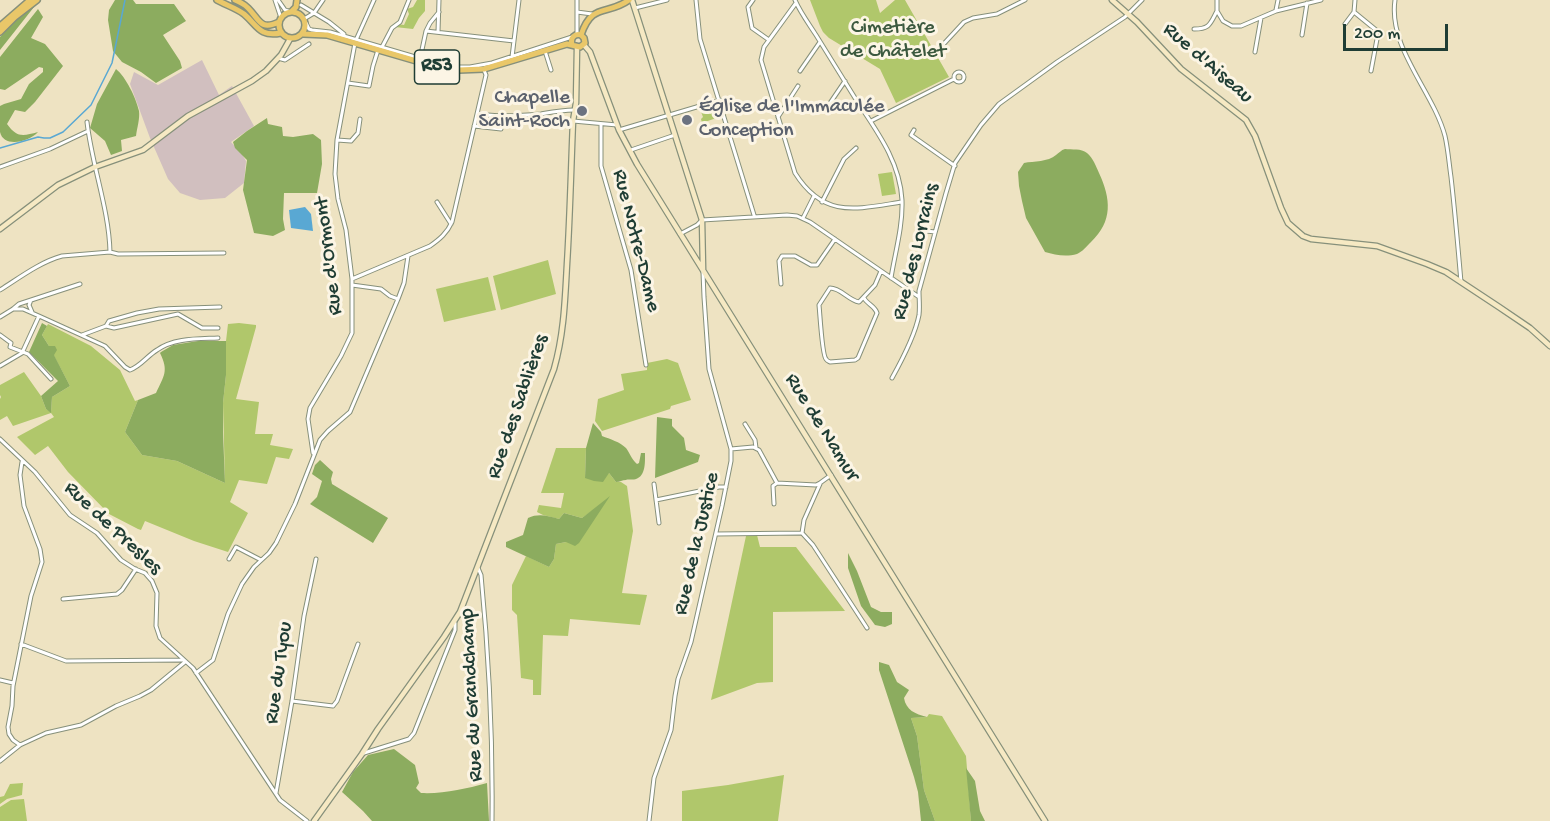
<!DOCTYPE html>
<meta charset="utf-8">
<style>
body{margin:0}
#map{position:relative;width:1550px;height:821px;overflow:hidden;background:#eee3c2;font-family:"Gochi Hand",sans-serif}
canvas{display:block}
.scale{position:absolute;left:1343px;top:24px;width:105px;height:27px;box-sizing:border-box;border:3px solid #1f3d34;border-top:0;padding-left:8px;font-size:18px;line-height:21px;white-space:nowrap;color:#1f3d34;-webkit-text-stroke:4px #fcf5e5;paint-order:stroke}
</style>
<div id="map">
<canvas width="1550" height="821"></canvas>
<div class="scale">200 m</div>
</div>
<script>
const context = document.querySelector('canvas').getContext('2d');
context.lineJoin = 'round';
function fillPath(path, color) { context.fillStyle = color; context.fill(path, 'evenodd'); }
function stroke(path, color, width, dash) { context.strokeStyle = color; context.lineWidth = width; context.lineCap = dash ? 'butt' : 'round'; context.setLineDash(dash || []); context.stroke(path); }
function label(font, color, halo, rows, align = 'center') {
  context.font = font + ' "Gochi Hand",sans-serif'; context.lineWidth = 6; context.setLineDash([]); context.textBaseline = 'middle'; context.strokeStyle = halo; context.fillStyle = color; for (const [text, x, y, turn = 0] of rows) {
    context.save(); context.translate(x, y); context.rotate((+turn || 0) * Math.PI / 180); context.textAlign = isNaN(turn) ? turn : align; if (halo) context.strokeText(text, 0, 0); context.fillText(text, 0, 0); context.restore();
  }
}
const industrial = new Path2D(`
 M202,60L219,95L232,86L254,126L231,142L242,154L246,161L244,183L225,198L200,200L180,193L168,179L150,138L130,84L134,72L158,85Z`);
const green = new Path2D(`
 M417,0H425V11L419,18L413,29L395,27L398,24L404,25L409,14L407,9L413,7Z
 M810,0H876L880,13L895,0H905L949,77L896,103L880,69L829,38L823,32L820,26Z
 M718,103L722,116L702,123L701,119L703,117L700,109Z
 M892,172L896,194L882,196L878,174Z
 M548,260L556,294L501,310L493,276Z
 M488,277L496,310L444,322L436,289Z
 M239,323L256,325V327L236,399L259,402L255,434H273L270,445L293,449L289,459L276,457L267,484L239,480L230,502L248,513L228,552L194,541L145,521L141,530L138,529L109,514L68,472L48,446L35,455L17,437L54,417L51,413L13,426L7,416L0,420V399L1,397L0,395V385L24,372L41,396L46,409L51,412L52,397L70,386L49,346L42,335L48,324L91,346L120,370L135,401L138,400L125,432L142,455L177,461L225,483L223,403L226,375V341L228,324Z
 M667,359L678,363L691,400L671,406L670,409L602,431L595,421L598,399L624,390L621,374L647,370V363Z
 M556,448H586L585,478L609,473L616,482H621L627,486L633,531L622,593L647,595L640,625L570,619L568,636L543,635L541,695H533V680L521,678L517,615L512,610V585L526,556L549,567L554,559L556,544L566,542L592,511L582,518L564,513L559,519L543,515L537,512L539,505L561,508L564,493H541Z
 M757,535L760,547H796L845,611L773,612V682L757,683L711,700L746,536Z
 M929,714L942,716L966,756L971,821H935L924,790L917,736L911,718L927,717Z
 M784,775L778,821H682V791L728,785Z
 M23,783L22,795L7,799L0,804V797L4,796L10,784Z
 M24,799L27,821H0V807L11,800Z`);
const forest = new Path2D(`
 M115,0H133L136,4H174L186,21L163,35L180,61L182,68L156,83L141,72L122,62L113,51L108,20L109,10Z
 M29,6L34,7L0,50V37Z
 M38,9L43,17L31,38L45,44L63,66L35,102L25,112L15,110L7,124C17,138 23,136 38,132C30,141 4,149 0,132C0,124 0,114 0,106L4,104L21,99L29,84L43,72V68L39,67L5,90L0,89V57Z
 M116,69C126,77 136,98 139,111C140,119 137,128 136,136L121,140L122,151L111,155L105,141L90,128L97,104Z
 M267,118L268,124L282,127L283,136L293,137L313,134L321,140L322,164L317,193H284L283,219L285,230L273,236L254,233L243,190L247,160L235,148L233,142L247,131Z
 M1065,149C1072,150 1081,148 1087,153C1093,158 1096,166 1099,173C1111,199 1113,221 1091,242C1087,246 1082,252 1077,254C1066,257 1055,255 1045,252L1026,218L1022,201L1019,186L1018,172L1024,163C1034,161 1048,162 1056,155C1059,153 1061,150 1065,149Z
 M42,323L47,326L42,335L49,346H55L57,350L54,355L70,386L52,397L51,413L46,409L41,396L58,381L29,352Z
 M198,341H226V375L223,403V432L225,483L177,461L142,455L125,432L138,400L156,393C164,376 169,371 160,353L161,352L173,345Z
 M657,417L672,419V426L684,438L686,450L700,455L698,462L655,478Z
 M593,423L601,432L602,436C610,439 620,442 626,448C630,453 631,459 637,464L639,463L641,453H645C645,461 646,476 636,479C635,480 626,479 626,480C622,480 620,482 616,482L609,473L603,482L594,481L585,478L586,448Z
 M320,460L333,472L331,479L332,484L388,518L373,543L310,504L317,497L322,481L312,474L315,465Z
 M610,496L579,543L575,546L566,542L556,544L554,559L549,567L506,547V542L523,535L528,518C539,513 548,516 559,519L564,513L582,518Z
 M848,553L857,571L871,607L881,612H892V624L885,627L875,625L861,606L848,568Z
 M879,662L889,665L897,682L909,690L904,698C906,710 915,714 927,717L911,718L917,736L924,790L935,821H921L918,792L914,777L879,670Z
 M394,749L415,765L419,783L416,788L421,793C444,794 465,789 487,783L489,821H372L363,811L342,792L353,772L368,755Z
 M966,768L975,781L980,811L985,821H971Z`);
const water = new Path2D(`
 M305,207L311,214L313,231L291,228L289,210Z`);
const stream = new Path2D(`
 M0,148L38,137L44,138H50L63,132L91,105L112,63L125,0`);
const street = new Path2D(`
 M275,0L281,18
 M278,0L285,10L291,12
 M577,0V34
 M696,0L700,39L754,215
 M753,0L748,7L752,28L769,40
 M795,0C800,12 809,24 816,35C829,56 842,77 855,98C876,130 900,161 902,200C903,226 895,253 891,278
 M1217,0V11L1223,21L1232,26H1241L1276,11L1321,0
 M1395,0C1388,48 1433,91 1445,136C1448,149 1449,163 1451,177C1455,212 1458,247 1461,282
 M796,3L764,47L761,60L795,173C824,219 856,209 902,202
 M301,5L329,22L344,34V36
 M635,8L667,0
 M1276,10L1278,0
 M577,12L592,14
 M1354,12L1376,30L1377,39L1371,71
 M304,19L314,13L323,0
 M306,23L309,29L312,30L330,32L429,61L456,67H470L492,63L572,37
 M1345,24L1354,12L1355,0
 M1194,29C1210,29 1210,24 1217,11
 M426,31L514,41
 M438,32L439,0
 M1302,35L1307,3
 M356,40L374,0
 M382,47L392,28L400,22L409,0
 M939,49L964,22L973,18L997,14L1025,0
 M545,51L551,70
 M1255,52L1261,18
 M512,57L519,0
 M278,58L285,60L309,44
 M420,59L426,31L430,23L439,12
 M800,71L820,42
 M954 77a5 5 0 1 1 10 0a5 5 0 1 1-10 0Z
 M348,83L369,86L373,66L378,50
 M826,109L845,81
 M478,114C498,117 520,116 541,114C552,112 562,110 574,110
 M778,117L798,86
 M573,121L617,125
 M871,121L954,79
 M87,122C92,166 109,209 110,252
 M601,124V166L631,270L646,365
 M474,126L501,129
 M619,130L720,100
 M914,130L911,135L955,166
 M337,140L351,141L358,133L360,119
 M631,150L675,135
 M0,167L50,149L88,131
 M437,202L451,224
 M822,202L844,159L856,148
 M803,218L814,196
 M918,230L935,232
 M680,234L697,225L702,220L787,215L797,216L810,222L919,297
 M352,279L430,246C440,239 447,233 452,222C463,173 475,124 486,75L484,70
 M781,284L779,261L782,256H795L811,265H817L835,239
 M352,285L381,289L390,296L398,299
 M0,290C19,278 40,262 62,256L110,252L118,254L224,253
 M864,298C867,304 875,306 877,313L858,358L855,360L830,362C828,361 827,361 826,359C822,355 820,314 819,305L830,288C841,288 848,300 859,302L875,285L881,271
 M31,300L29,305L32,312
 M13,309H23L39,316L105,346L125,367L130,370C141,366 147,356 157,350C174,338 197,339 218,338
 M0,317L13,309L19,304L80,284
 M106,326L114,328L178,314L202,328H218
 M0,335L11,343L10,347L28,354L51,379
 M82,335L106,326L109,321L137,313L159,309L220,307
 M0,366L22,353L39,316
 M892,378C902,360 915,336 919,315C920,307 919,299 919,291L946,193L955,163L981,125L999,104L1057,62L1125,17L1142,0
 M745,424L755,440L756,448
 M0,439L35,472L70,515L97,533L121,560L135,569L145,573L152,581L157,593L156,626L160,638L193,668L280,800L307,821
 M731,449L753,447L759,450L777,483L816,485L820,483L831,475
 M313,453L308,419L310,408L341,356L352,333V279L346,230L338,199L335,174L337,140L355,43
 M654,484L659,523
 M656,500L719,487H726
 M774,504L773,486L777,483
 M802,533L813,545L867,628
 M802,533L804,520L820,484
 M716,534L801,533
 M229,559L236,547L261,560
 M478,568L481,575C489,657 493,739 492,821
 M63,599L117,594L122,590L136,569
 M21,644L66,661L183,660
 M196,673L213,660L228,614L242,584L254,567L269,553L276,543L295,504L320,440L328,431L350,412L398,299L404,283L408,256
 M0,680L13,683
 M292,701L333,706L337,701L358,644
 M20,745L13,740L9,734L8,727L12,706L13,686L31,596L42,562L40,549L24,506L20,475L22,462
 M364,753L409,739L414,733L455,630V623
 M0,761L20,745L46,733L81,725L116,706L140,696L151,690L185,662
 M276,793L292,701L304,616L316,559
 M649,821L654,778L671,730L675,696L678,679L691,642L722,506L731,461V449L709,369L704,297L703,272`);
const secondary = new Path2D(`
 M632,0L702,220L703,269
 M1112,0L1137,22L1181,69L1246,120L1255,136L1281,208L1288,223L1303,236L1311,239L1377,246L1427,264L1446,272L1499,307L1530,328L1550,346
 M584,45L590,52L619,130L637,164L1045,821
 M0,229L58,185L95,167L143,150L188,116L252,81L266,71L281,55L290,39
 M314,821L362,754L378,729L444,637L460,612L554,369C564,334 565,300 567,264C570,216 571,169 573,121L576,103L577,47`);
const primary = new Path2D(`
 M217,0C226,5 236,8 244,14C258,26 259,37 281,33
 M235,0C240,2 244,4 248,8C260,20 260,31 279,22
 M279 25a13 13 0 1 1 26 0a13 13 0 1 1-26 0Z
 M291,12L296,7L297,0
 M0,26L30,0
 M0,32L15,17L37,0
 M303,34L327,35L437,67L459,70L484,69L567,44L580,47L585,43L584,38L581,35
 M581,35C592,2 607,16 629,0
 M572,44C570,38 575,33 581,35`);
const markers = [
 [582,111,6,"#6b7280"],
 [687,120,6,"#6b7280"]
];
const shields = [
 [437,67,45]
];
const shieldNames = [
 ["R53",437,67]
];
const parkNames = [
 ["Cimetière",893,29],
 ["de Châtelet",893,53]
];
const streetNames = [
 ["Rue d'Aiseau",1207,64,41],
 ["Rue Notre-Dame",635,241,76],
 ["Rue des Lorrains",917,252,-76],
 ["Rue d'Ormont",330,256,-97],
 ["Rue des Sablières",519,407,-71],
 ["Rue de Namur",821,428,58],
 ["Rue de Presles",112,529,43],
 ["Rue de la Justice",698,544,-77],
 ["Rue du Tyou",280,673,-82],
 ["Rue du Grandchamp",473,695,-93]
];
const worshipNames = [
 ["Chapelle",570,99],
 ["Saint-Roch",570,123],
 ["Église de l'Immaculée",699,108,"left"],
 ["Conception",699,132,"left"]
];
fillPath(industrial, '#d1bfbf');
fillPath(green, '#b0c76b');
fillPath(forest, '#8cac5f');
fillPath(water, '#59a8d3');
stroke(stream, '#59a8d3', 1.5);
stroke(street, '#86907b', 5);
stroke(secondary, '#86907b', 7);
stroke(primary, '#86907b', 8);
stroke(street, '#fff', 3);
stroke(secondary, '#f6e9c3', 4.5);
stroke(primary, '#e9c769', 5);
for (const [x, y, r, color] of markers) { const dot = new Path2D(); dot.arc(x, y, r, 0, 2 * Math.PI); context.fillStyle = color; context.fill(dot); stroke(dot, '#fcf5e5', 2); }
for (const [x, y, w] of shields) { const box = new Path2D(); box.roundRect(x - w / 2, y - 17, w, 34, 4.5); context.fillStyle = '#fcf5e5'; context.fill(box); stroke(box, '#1f3d34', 1.5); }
label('bold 20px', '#1f3d34', null, shieldNames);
label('21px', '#3c593f', '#fcf5e5', parkNames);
label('21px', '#1f3d34', '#fcf5e5', streetNames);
label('21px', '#5b616d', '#fcf5e5', worshipNames, 'right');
</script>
